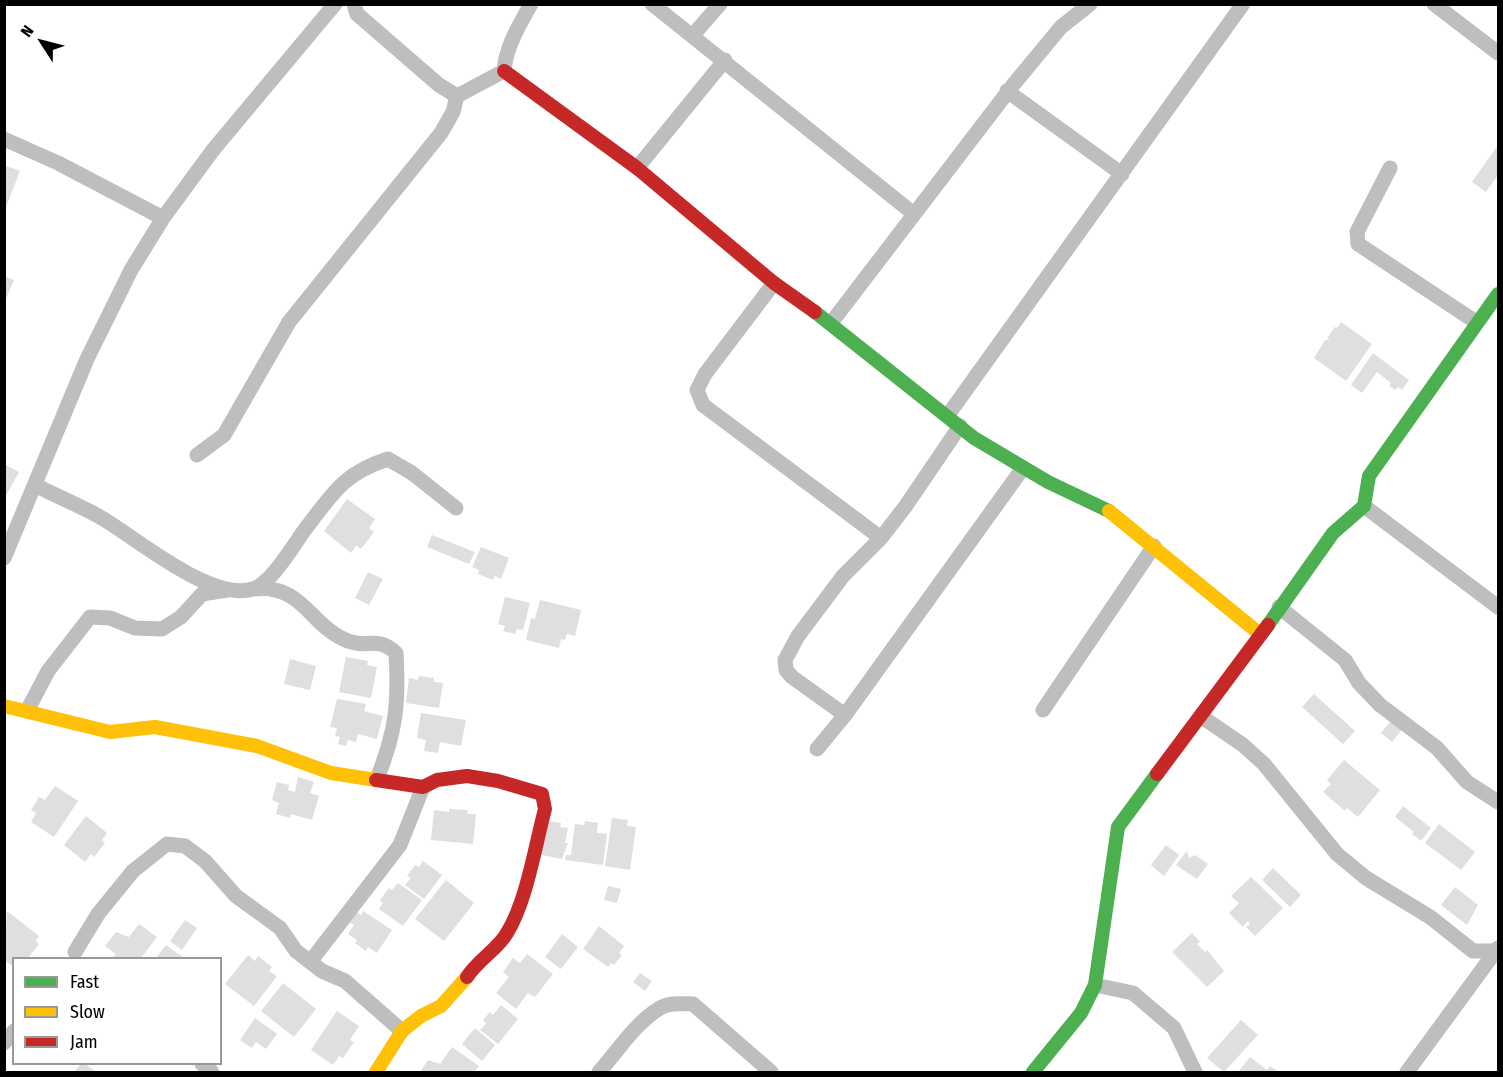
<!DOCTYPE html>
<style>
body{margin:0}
#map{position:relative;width:1503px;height:1077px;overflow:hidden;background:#fff;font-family:"Fira Sans Condensed",sans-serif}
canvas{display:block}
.frame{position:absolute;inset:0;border:6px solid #000;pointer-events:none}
.legend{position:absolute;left:12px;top:957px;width:210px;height:108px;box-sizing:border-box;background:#fff;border:2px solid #999;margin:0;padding:8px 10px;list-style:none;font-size:18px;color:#000}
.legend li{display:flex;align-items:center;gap:12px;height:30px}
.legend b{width:30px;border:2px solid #999}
.north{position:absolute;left:12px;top:12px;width:60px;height:60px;-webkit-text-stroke:4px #fff;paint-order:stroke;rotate:306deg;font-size:16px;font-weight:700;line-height:24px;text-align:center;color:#000}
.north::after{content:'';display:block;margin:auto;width:21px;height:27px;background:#000;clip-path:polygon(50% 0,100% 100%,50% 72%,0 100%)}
</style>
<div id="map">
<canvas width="1503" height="1077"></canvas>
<div class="frame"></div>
<ul class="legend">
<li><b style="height:8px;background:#4caf50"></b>Fast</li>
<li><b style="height:8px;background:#ffc107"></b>Slow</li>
<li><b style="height:8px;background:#c62828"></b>Jam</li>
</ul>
<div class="north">N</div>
</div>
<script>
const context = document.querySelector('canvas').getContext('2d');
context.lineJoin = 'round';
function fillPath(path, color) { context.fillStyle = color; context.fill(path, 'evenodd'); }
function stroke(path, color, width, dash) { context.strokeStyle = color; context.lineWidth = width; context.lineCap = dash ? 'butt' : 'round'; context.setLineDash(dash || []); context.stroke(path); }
const building = new Path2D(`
 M1498,145V175L1486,192L1472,182Z
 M4,165L20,171L6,207L4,206Z
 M4,276L14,280L5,301H4Z
 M1341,322L1372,344L1346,381L1314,358L1325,340H1330L1327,338L1335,327L1337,328Z
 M1373,353L1409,380L1402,390L1398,387L1395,390L1389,386L1391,383L1377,372L1362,393L1351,385Z
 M4,464L19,472L4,499Z
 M347,499L375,519L369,528L374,532L361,549L356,546L351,553L324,531Z
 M432,535L475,552L469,564L427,547Z
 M481,547L509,558L501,579L495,576L493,580L478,574L479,570L472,567Z
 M368,572L383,579L369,605L355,598Z
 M505,597L530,603L523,630L517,629L515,634L503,631L505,626L498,624Z
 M540,600L581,610L575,636L567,634L565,640L561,639L559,648L526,640L531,618L535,619Z
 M346,657L368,661L367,665L377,667L371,698L339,692Z
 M290,659L316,666L310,690L284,684Z
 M419,676L434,678V682L443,683L439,708L406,703L409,678L418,680Z
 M1314,694L1355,731L1343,744L1302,707Z
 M337,699L366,704L364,711L383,716L377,739L358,734L356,742L348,740L346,746L338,744L340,737L335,736L337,728L330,727Z
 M421,713L466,720L461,746L440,742L438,753L424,751L426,740L417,738Z
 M1392,719L1403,728L1392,742L1381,733Z
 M1344,760L1380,790L1358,817L1347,808L1345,811L1323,792L1331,784L1327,780Z
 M298,777L314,782L310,793L319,796L312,820L291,814L290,818L276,814L279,803L272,800L277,782L289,785L288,790L295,792Z
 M55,786L78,801L54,837L31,822L36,813L31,810L39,797L45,800Z
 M1403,806L1431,828L1421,841L1412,834L1414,832L1395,817Z
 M449,809L468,810L467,814H476L473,844L431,840L434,810L449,812Z
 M86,816L107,833L102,840L105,843L94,857L91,854L85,862L64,845Z
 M612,818L628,820L627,826L636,827L630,870L605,866Z
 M548,821L561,823L560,827L568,828L565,843H568L562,859L537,854Z
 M585,821L598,823L597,833L607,834L603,865L565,860L566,855H571L575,824L584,825Z
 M1439,824L1475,852L1461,870L1425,843Z
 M1166,845L1179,855L1164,876L1151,865Z
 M1187,851L1189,858L1195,855L1208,864L1197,879L1176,865Z
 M423,861L442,875L424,899L405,885L411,878L407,876L415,865L419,867Z
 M1273,868L1301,895L1290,907L1262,880Z
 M1251,877L1283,908L1255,936L1246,927L1250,924L1248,921L1243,927L1229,913L1239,903L1231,896Z
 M446,880L474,903L444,941L415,919Z
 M398,883L422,900L403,926L379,909L383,903L380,900L389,888L392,890Z
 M608,886L621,889L617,903L604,900Z
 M1455,887L1478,905L1467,925L1441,905Z
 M353,910L361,915L363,911L392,930L377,953L368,947L366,951L355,943L357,940L348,934L354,925L346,920Z
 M7,911L39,936L36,941L39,944L28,958H14V967L4,960Z
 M185,920L197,928L182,950L170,941Z
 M139,924L157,937L141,958H112L116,954L105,946L116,932L129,937Z
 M599,926L624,946L619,953L622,955L614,965L611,963L608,967L583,949Z
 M1192,933L1200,942L1197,944L1205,952L1207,950L1224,971L1207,987L1172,952Z
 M562,934L578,947L561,969L545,957Z
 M166,945L184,958H156Z
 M527,954L553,974L535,997L528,993L516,1009L496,993L509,977L503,972L513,958L520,963Z
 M248,955L255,961L258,956L272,967L269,971L277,976L254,1006L225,984Z
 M640,973L652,981L645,991L633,982Z
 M283,983L316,1009L294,1037L261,1011Z
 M501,1005L518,1019L498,1044L480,1030L486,1024L483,1020L490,1012L493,1015Z
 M337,1011L359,1026L350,1040L354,1042L343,1058L339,1056L333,1065L311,1050Z
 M255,1018L277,1034L266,1049L256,1042L252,1048L240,1040Z
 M1241,1020L1258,1035L1224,1072L1207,1058Z
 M475,1028L495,1045L482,1061L462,1044Z
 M452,1047L479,1066L474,1072H420L428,1060L440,1064Z
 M1250,1057L1267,1070L1270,1066L1279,1072H1238Z
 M81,1064H85L96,1072H74Z`);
const street = new Path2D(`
 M354,4L357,14L439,85L457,96
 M652,4L914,214
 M1434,4L1498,53
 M693,35L720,4
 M1007,91L1122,174
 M4,139L58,163L163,218
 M637,168L725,60
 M1390,168L1357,232L1358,244L1476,322
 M774,283L705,374L697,390L703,405L881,538
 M831,323L1013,85L1061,27L1090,4
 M948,415L1243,4
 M197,455L224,435L289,322L441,133L453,112L457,96L504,71C506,46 519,26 531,4
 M35,485C56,496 79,505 100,517C137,538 210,602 253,589C272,583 294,544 306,528C333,493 344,473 388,459L412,473L456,508
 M1364,506L1498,607
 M4,558L87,359L131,270L163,218L213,150L335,4
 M254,589C304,584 309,626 348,641C368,649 376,635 396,653C399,704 396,731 377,779
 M1279,607L1345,660L1359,683L1380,705L1437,748L1467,782L1498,802
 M1043,710L1154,546
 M27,711L48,671L90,617L110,618L135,628L162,629L181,617L202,594L227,590
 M845,715L792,677L786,670L785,660L798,636L843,576L881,538L905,507L960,426
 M1202,717L1243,745L1264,764L1337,854L1366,878L1430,917L1473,951H1496
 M817,749L845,715L1023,468
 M75,952L98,914L133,871L167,844L185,846L205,861L236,896L280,928L296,951L322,971L345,981L402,1031
 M310,962L400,845L423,787
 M1095,985L1133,993L1174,1028L1195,1072
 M4,1043L14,1031
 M202,1064L212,1072
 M599,1072C618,1051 635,1023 660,1008C670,1002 682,1004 693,1004L771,1072
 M1407,1072L1498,948`);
const fast = new Path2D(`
 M815,312L974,438L1048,482L1109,511
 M1268,625L1333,533L1364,506L1369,476L1498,294
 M1033,1072L1081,1013L1095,985L1118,827L1157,774`);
const slow = new Path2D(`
 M1109,511L1260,634
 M4,706L110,732L155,727L257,746L331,773L376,780
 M376,1072L402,1031L421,1016L441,1006L467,977`);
const jam = new Path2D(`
 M504,71L637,168L774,283L815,312
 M1157,774L1268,625
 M376,780L423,787L437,780L467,776L498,781L542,794L545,809C535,846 527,900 507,933C498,949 478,960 467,977`);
fillPath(building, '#dfdfdf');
stroke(street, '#bebebe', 15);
stroke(fast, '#4caf50', 14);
stroke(slow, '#ffc107', 14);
stroke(jam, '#c62828', 14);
</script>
